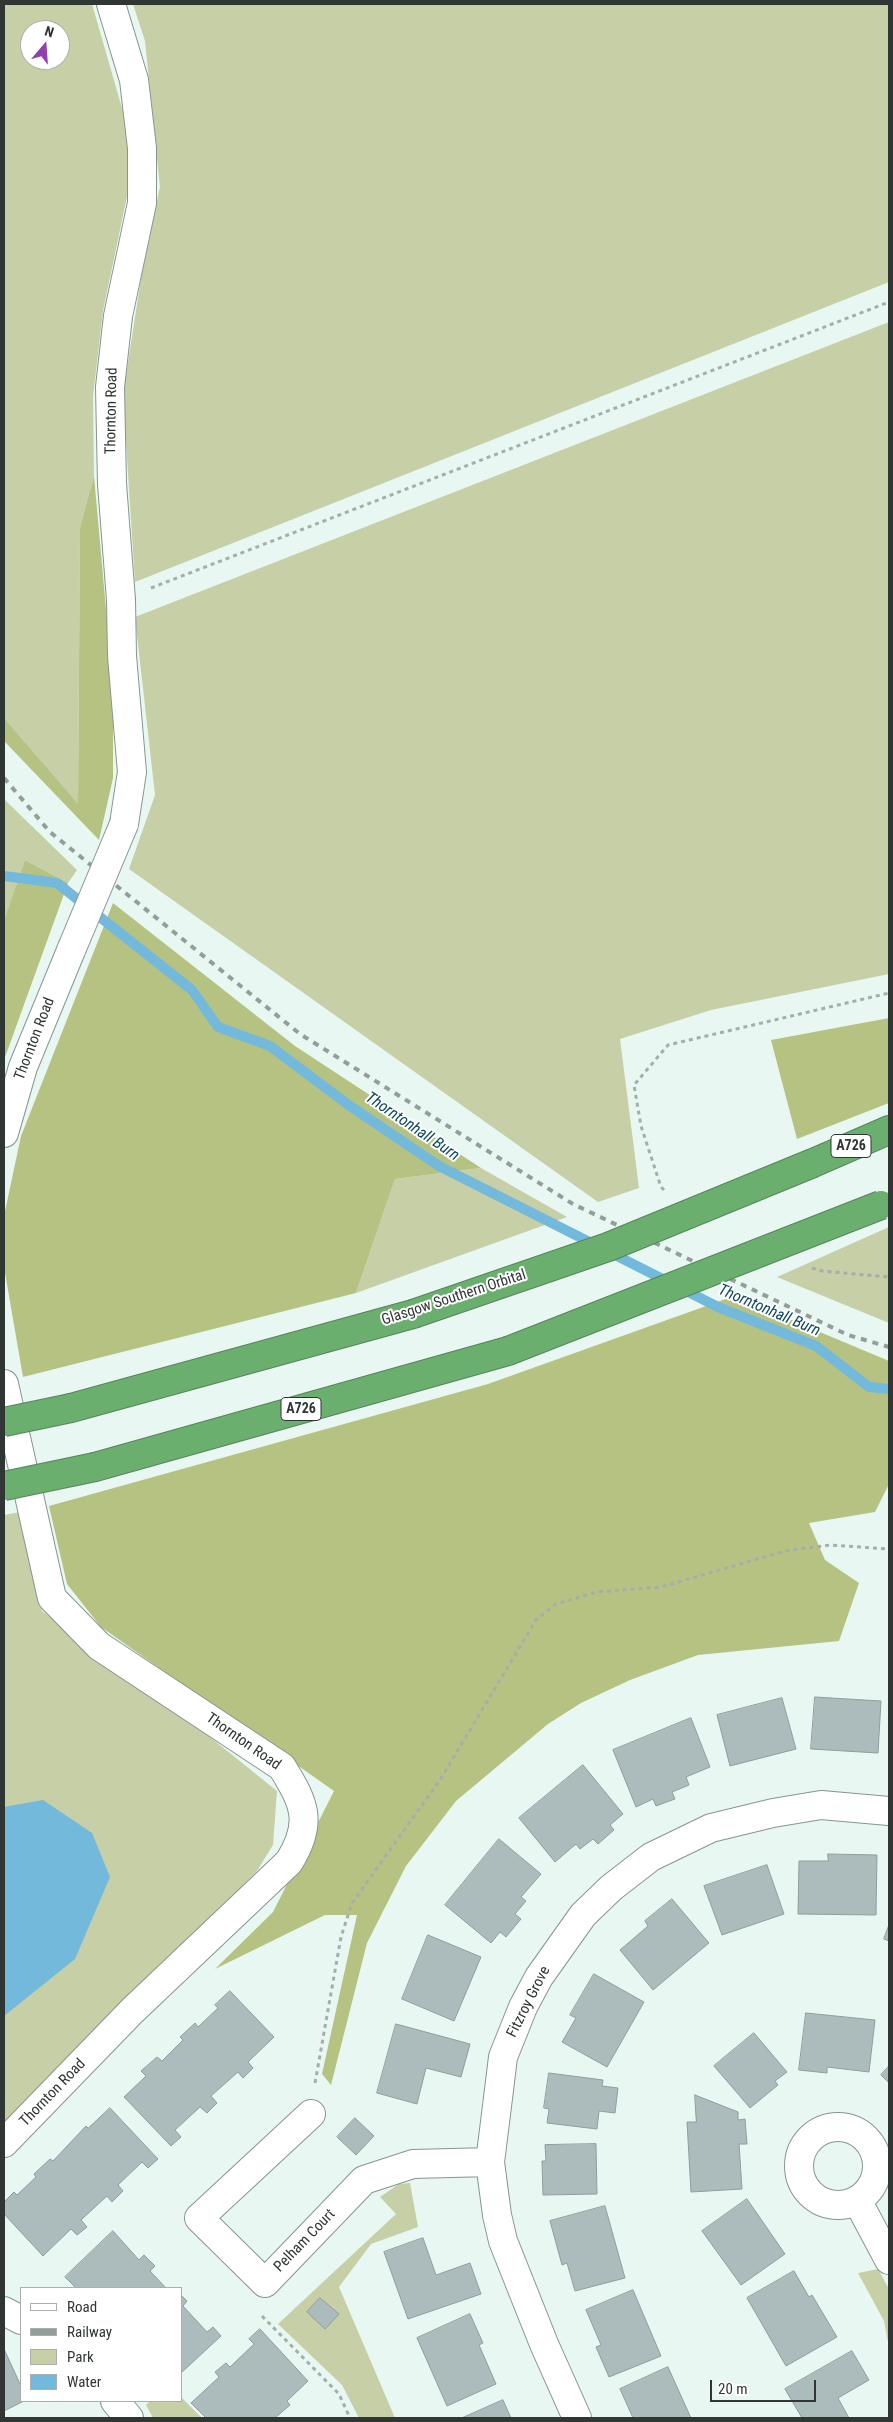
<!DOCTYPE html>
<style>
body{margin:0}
#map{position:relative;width:893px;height:2422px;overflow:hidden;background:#e8f7f2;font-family:"Roboto Condensed",sans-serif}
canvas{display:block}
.frame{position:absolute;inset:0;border:5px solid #303634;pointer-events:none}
.legend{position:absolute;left:20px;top:2287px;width:162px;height:115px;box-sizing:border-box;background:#fff;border:1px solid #acafae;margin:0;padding:6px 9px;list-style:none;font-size:15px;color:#303634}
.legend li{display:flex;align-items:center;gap:10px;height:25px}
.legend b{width:25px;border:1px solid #acafae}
.north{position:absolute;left:20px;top:20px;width:50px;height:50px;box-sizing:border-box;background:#fff;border:1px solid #acafae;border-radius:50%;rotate:18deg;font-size:14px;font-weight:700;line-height:20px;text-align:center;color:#303634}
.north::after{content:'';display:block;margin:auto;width:18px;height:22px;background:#9140b0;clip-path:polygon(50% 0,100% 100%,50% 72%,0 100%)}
.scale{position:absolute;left:710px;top:2380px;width:106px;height:22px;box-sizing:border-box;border:2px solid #303634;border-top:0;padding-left:6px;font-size:15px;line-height:18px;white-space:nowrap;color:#303634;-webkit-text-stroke:4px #fff;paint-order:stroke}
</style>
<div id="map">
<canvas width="893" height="2422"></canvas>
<div class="frame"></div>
<ul class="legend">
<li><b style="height:6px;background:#fff"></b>Road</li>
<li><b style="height:6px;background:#939e9b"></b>Railway</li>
<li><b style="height:14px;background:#c6cfa6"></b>Park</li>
<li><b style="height:14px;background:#72b9dc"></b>Water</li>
</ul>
<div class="north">N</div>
<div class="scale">20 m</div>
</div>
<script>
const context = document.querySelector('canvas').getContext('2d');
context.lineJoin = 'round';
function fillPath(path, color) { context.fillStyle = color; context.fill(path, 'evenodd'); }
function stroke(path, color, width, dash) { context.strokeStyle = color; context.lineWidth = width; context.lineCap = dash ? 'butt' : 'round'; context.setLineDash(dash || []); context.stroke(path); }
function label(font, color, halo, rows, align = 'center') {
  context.font = font + ' "Roboto Condensed",sans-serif'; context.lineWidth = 4; context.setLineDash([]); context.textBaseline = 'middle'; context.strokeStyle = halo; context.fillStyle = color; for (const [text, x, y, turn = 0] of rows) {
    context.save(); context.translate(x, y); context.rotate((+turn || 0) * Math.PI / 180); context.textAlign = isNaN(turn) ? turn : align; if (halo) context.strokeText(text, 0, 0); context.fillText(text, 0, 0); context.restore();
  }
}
const green = new Path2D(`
 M4,4H92L126,122L130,182L103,311L93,396L94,476L80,527L78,805L4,718ZM30,30H60V60H30Z
 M133,4H889V282L135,582L123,395L142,272L160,187L145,41Z
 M889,322V974L711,1010L620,1039L639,1188L598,1202L129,869L155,795L135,617Z
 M4,799L77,870L68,883L25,860L4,920Z
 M481,1168L567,1217L356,1293L395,1179Z
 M889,1227V1323L777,1277Z
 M20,1512L42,1611L190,1721L277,1791L273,1845L257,1871L4,2129V1515Z
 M410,2183L418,2227L371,2244L339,2287L395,2418H359L342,2385L278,2324L396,2214L380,2197L399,2184Z
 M878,2269L889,2289V2347L884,2321L858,2273Z
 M181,2397L202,2418H153L146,2405L150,2401H181Z`);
const forest = new Path2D(`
 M94,476L113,687V778L99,840L4,741V718L78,804L80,527Z
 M25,860L68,883L4,1060V920Z
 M113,903L295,1046L481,1168L395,1179L356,1293L23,1377L4,1267V1216L21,1136Z
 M889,1018V1103L797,1139L771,1040Z
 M734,1296L889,1361V1484L875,1512L809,1523L825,1560L859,1583L839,1641L698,1655L630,1680L581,1703L548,1724L456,1801L406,1866L367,1943L331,2085L322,2074L357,1915H325L215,1969L273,1912L334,1791L101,1627L67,1584L49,1506L488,1384Z`);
const water = new Path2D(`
 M43,1800L92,1833L110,1877L75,1959L4,2016V1807Z`);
const stream = new Path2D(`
 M4,876L57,883L192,990L218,1027L270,1046L350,1106L439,1166L718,1307L816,1346L869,1387L889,1389`);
const building = new Path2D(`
 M815,1697L881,1701L878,1753L811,1749Z
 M782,1698L796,1749L730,1766L717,1715Z
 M691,1718L710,1767L686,1777L689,1785L672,1792L675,1799L656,1806L653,1799L636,1807L613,1750Z
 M583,1765L623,1814L610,1825L614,1830L598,1844L593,1839L580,1849L576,1844L555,1862L519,1818Z
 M499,1839L541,1874L521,1897L526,1901L515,1914L521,1919L506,1937L500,1932L491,1943L445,1905Z
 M828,1854L877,1855L876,1915L798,1914L799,1861H828Z
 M767,1865L784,1914L722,1935L704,1886Z
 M672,1899L709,1943L653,1990L620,1950L648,1926L645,1921Z
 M889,1925V1941L884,1939Z
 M428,1935L481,1957L454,2021L402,1999Z
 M594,1974L644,2002L607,2067L562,2042L576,2018L570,2015Z
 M230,1991L274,2037L248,2062L253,2068L243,2078L238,2072L211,2096L217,2103L207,2113L200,2107L175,2130L181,2137L171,2146L124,2097L146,2076L141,2071L157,2057L162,2061L183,2040L180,2037L195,2023L198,2027L218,2008L215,2005Z
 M806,2013L875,2020L869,2072L827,2067V2073L799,2070Z
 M396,2024L470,2044L461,2077L426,2068L417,2104L377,2093Z
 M754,2033L787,2072L775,2081L778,2085L750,2108L714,2066Z
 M889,2066V2083L881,2075Z
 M549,2073L603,2080L602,2086L618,2088L615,2113L599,2111L597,2129L547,2123L549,2109L544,2108Z
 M695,2095L738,2112V2120L745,2119L747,2144H739L742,2189L691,2192L687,2122H696Z
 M110,2108L158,2159L148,2168L142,2162L118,2185L123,2191L112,2202L107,2196L81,2220L87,2227L77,2235L71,2229L43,2256L4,2214V2202L14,2192L17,2195L36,2177L34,2174L50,2159L53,2161L86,2126L88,2128Z
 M355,2118L374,2136L356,2155L337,2137Z
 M596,2144L597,2194L543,2195L542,2161H546L545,2145Z
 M747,2199L785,2254L741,2285L702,2231Z
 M605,2206L625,2278L575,2291L567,2263L562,2265L550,2221Z
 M113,2231L139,2260L144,2255L155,2266L150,2271L166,2288H76L65,2277Z
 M423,2238L436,2275L470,2263L481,2294L408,2319L384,2252Z
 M794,2271L809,2297L812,2295L837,2337L786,2366L747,2298Z
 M633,2290L661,2356L609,2377L596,2347L601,2345L586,2310Z
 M181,2295L187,2301L183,2306L207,2332L213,2327L221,2336L181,2373Z
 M320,2298L339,2314L325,2329L307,2312Z
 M470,2314L483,2343L479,2345L496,2384L447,2406L417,2338Z
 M260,2329L308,2381L287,2401L290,2405L275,2418H206L191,2403L219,2377L215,2372L226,2363L230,2367L254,2344L249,2339Z
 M4,2349L21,2386V2401H24L4,2411Z
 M852,2351L869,2380L838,2398L849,2418H802L785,2389Z
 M668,2367L691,2418H633L620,2389Z
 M503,2400L511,2418H462Z`);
const path = new Path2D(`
 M151,588L889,302
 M664,1190L661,1187L641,1126L634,1085L668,1045L889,993
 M812,1268L822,1271L889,1277
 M315,2083L341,1937L352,1903L440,1780L536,1620L556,1604L597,1592L661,1587L785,1551L830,1545L889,1549
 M262,2316L339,2394L350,2418`);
const street = new Path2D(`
 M111,4L134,80L142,148V203L118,316L110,387L112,484L121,600L122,656L132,772L124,824
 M4,1133L23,1067L72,948
 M4,1384L52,1598L99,1646L282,1767C304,1803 314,1822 289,1862L132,2011L4,2143
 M311,2114L199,2218L265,2283L364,2180L413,2164L490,2162
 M799 2166a39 39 0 1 1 78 0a39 39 0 1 1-78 0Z
 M857,2200L889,2260
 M577,2418L544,2344L503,2241L497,2215L490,2162L499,2090L503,2057L523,2007L539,1977L583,1915L611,1888L651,1857L711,1828L773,1813L821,1805L889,1811`);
const secondary = new Path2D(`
 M4,2311L21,2320
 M115,2401L129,2418`);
const highway = new Path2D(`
 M813,1163L889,1130
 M71,1408L413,1314
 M95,1467L508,1351`);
const rail = new Path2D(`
 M4,778L50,832L300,1034L573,1204L848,1335L889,1347`);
const streetBridge = new Path2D(`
 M72,948L124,824`);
const highwayBridge = new Path2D(`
 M413,1314L608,1247L813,1163
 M508,1351L881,1205
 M4,1422L71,1408
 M4,1486L95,1467`);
const shields = [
 [851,1146,40],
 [301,1409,40]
];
const shieldNames = [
 ["A726",851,1146],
 ["A726",301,1409]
];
const streetNames = [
 ["Thornton Road",112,411,-89],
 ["Thornton Road",35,1039,-69],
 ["Glasgow Southern Orbital",454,1298,-18],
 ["Thornton Road",243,1742,35],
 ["Fitzroy Grove",529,2002,-63],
 ["Thornton Road",53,2093,-46],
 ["Pelham Court",305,2241,-46]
];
const waterNames = [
 ["Thorntonhall Burn",412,1127,34],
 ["Thorntonhall Burn",769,1311,23]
];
fillPath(green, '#c6cfa6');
fillPath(forest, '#b6c282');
fillPath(water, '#72b9dc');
stroke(stream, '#72b9dc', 10);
fillPath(building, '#acbbbc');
stroke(building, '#8e9e9f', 1);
stroke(street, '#879591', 30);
stroke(secondary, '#879591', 30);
stroke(highway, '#56855a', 30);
stroke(path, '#a3afab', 3, [4, 4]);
stroke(street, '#fff', 28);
stroke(secondary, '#fff', 28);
stroke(highway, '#6aaf6e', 28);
stroke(rail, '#939e9b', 4, [6, 6]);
stroke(streetBridge, '#879591', 30, []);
stroke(highwayBridge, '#56855a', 30, []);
stroke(streetBridge, '#fff', 28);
stroke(highwayBridge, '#6aaf6e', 28);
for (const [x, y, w] of shields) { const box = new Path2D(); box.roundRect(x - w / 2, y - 11.5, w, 23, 4); context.fillStyle = '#fff'; context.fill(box); stroke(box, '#303634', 1); }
label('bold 14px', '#303634', null, shieldNames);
label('15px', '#303634', '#fff', streetNames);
label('italic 16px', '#0c4860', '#fff', waterNames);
</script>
